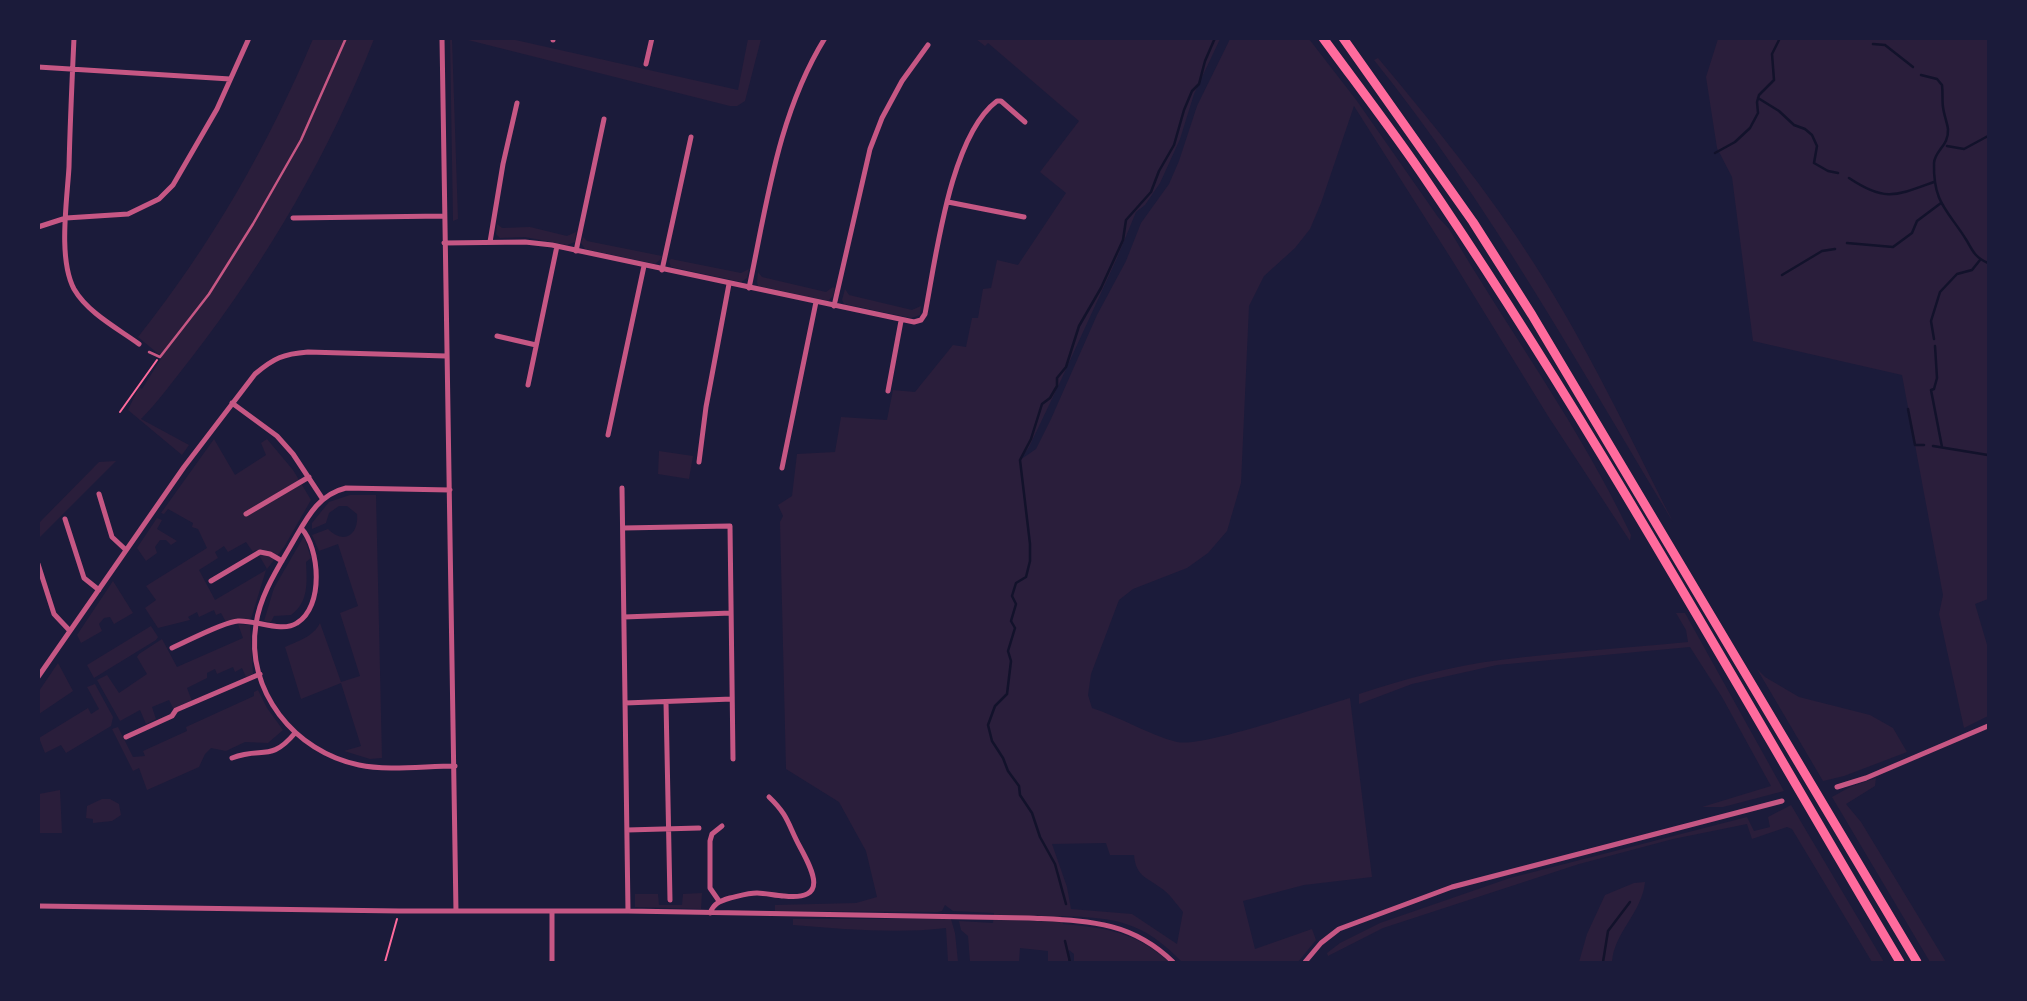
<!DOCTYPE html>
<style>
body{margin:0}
#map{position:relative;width:2027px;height:1001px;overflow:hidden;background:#1b1b3a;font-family:Jost,sans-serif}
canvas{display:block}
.frame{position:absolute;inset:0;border:40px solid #1b1b3a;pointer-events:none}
</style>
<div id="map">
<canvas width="2027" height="1001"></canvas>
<div class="frame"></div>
</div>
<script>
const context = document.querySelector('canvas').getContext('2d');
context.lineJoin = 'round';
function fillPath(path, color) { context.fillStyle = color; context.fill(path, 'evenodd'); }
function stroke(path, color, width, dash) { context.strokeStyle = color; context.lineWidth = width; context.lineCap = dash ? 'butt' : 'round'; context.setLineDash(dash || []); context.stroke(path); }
const green = new Path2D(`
 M313,39H374C329,153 267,260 192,357C175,378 160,400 141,419L189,445L182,455L128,410L139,387L142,389L162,357L138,337C211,245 268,146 313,39Z
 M450,39H452L458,219L453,221Z
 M464,39H511L738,90L748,39H761L745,101L737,106H730Z
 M976,39H1220L1194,94L1180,139L1160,183L1145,205L1136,212L1117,258L1061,380L1029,447L1020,460L1036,449L1051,419L1097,315L1126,261L1141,223L1169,184L1179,161L1197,106L1230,39H1309L1357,101L1438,217L1449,229C1509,331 1580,427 1631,535L1630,541L1548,416L1452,260L1354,106L1321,203L1310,229L1295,248L1264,276L1249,306L1241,483L1227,531L1208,553L1187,568L1133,589L1119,600L1091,674L1088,695L1092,708C1120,717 1149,735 1177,742C1202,748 1319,707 1350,698L1372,877L1304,885L1243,901L1255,949L1312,929L1316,940L1298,962H1182C1142,921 1117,918 1061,916L1063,924C1107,928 1136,932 1169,962H1074V954L1069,950L1068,962H1048V951L1020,948L1019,962H970L968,936L961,930L959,921L993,923L994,913L953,911L945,905L942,911L938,912L775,911V905L856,903L877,897L866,851L839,802L786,769L780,522L783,516L778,505L792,496L797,454L835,452L841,417L887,420L893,390L915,392L953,345L966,347L972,318H978L983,289L991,288L997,260L1018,265L1066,193L1040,172L1079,121L988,43L985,46ZM1106,843L1110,855H1134C1136,878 1148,877 1165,891C1172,897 1177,905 1183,912L1177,944L1132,914L1071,909L1067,887L1052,844Z
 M1718,39H1988V599L1975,604L1988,648V716L1964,728L1939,614L1943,595L1902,375L1753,341L1732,177L1717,148L1706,77Z
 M1378,58C1433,124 1489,192 1535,265C1587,346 1629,435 1673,522C1578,365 1489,203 1374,60Z
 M497,224L502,228L530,227L567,236L576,232L575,242L567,245L525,237L500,238L496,234Z
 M583,237L587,241L662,256L661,259L655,264L585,249L581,243Z
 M671,259L741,273L749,269L747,278L741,282L671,267L669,261Z
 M758,272L762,277L826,292L833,287L835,289L833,296L828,301L758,286L757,282Z
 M845,289L849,295L912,310L921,306L920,315L911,318L844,304L842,300Z
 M214,439L235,475L266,455L261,443L267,439L293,470L311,500L284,547L267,569L256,550L253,552L246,542L228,552L224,546L215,552L218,558L199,570L215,600L266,570L251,619L226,622L221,613L216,615L214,610L199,617L197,612L188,617L190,620L158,628L145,608L156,600L146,586L207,548L198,529L192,527L193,523L168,509L164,514L161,513Z
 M659,451L693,456L689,479L658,474Z
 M116,461L39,538V523L99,462Z
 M350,495H376L382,758L370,759L344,751L361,746L341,683L301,699L285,647C298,641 313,637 320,623L341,682L360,676L340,613L358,606L338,544L319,551L312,535L328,529C344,545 359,535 357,514L347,506H339L329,513L326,523L312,529V523L329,502Z
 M157,518L162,520L157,529L177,541L171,545L166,540H160L155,547L157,553L146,561L137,548Z
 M304,536L311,558L306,562C307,582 309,602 291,615L274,616L271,622L264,621L274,588Z
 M113,581L133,613L114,624L110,617L104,618L99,624L102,631L81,643L77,635Z
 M1676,613H1685L1784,791L1723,807H1702L1771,786L1722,697L1690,647L1497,665L1412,684L1359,704V694C1405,679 1451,666 1500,660C1562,652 1625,648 1688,642L1686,630Z
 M238,624L250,625L253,674L246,677L242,668L235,672L233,667L217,674L215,669L207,673V678L187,688L192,701L174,710L169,700L152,707L156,719L146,724L140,710L120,721L97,680L107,675L119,693L147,674L137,657L139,654L162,639L177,667L243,638Z
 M151,626L158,637L156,640L94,678L87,665Z
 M58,663L73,691L39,714V691Z
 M1757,669L1765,677L1799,697L1870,715L1893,728L1907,752L1844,776L1823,781Z
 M95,684L113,717L111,726L66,753L61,745L45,753L39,738L88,708L91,714L99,709L87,687Z
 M258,690L267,708L283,730L268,743L245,742L226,751L211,748L205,754L199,767L147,790L139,768L133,771L112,729L118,727L133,757L145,756L143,751L187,731L186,727L254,696V692Z
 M1876,778L1875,786L1846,804L1861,822L1946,962H1930L1832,797L1850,787Z
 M60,790L62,833H39V794Z
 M102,799H110L119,804L121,815L112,821L93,823V819L86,818L87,806Z
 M1791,805L1884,962H1872L1792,829L1787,827L1752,839L1747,824L1673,839L1579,864L1383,928L1328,956L1327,953L1340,943L1380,923L1510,878L1747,817L1754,831L1770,827L1768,817Z
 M1645,882C1642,913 1614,932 1612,962H1579L1587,934L1605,895L1634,883Z
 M702,893L701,909L635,907V894H658L659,905H682L683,894Z
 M793,919H951L955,933L958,962H948L946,928C895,934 844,929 793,925Z`);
const stream = new Path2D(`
 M1873,44L1885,45L1913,67
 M1921,75L1937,79L1942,85C1943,93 1942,100 1943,107C1944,115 1947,122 1948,129C1949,146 1935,150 1934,163C1933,204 1948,210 1967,241C1973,252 1976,258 1988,263
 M1758,98L1779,111L1794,125L1805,129L1812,135L1817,146L1814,163L1828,171L1838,173
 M1947,146L1964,149L1988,136
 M1715,153L1735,142L1750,128L1758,113L1757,102L1759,95L1774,80L1772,54L1780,38
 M1849,178C1885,202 1895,196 1934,182
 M1847,243L1893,247L1912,233L1917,221L1941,203
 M1782,275L1822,251L1835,249
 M1934,339L1931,321L1940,292L1957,274L1972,270L1980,260
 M1935,346L1937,378L1934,389L1931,390L1942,447
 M1908,409L1915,445H1924
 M1933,446L1988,455
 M1066,904L1055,864L1040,837L1032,813L1020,795L1019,786L1008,771L1003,758L992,741L988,725L995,706L1007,694L1011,661L1008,651L1015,628L1011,621L1016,604L1012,596L1016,583L1026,577L1030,561V544L1020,460L1031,439L1042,404L1050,398L1057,386V378L1066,367L1079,326L1101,288L1123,240L1126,220L1151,192L1159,171L1174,145L1184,110L1192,91L1199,84L1205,61L1215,38
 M1065,941L1070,962
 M1603,962L1608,931L1630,902`);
const path = new Path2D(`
 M120,412L157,360
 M385,962L397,919`);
const service = new Path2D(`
 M149,352L160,357L209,294L253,224L301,140L346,38`);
const minor = new Path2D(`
 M74,38C72,81 70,124 69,167C67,201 58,259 74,289C88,313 117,328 139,344
 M442,38L456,911
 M553,40V38
 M646,64L652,38
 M38,67L230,79
 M948,202L1024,217
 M293,218L444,216
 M38,227L66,218L128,214L159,199L173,185L217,109L249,38
 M490,242L503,164L517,103
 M444,243L525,242L552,245L914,322L921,320L925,314C936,258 950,136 997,101H1001L1025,122
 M576,251L604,119
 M662,270L691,137
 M749,288C767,203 778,114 825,38
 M834,306L870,149L882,118L902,81L928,45
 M497,336L536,345
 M528,385L557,246
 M888,391L901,321
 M232,403L277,436L293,454L322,498
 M608,435L644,266
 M699,462L706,407L729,284
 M782,468L816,302
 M622,488L628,911
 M450,490L346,488C316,495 305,522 290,547C276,571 260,596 256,624C245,691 295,752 359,765C387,771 425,766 455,766
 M99,494L112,537L126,550
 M246,514L309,477
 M65,519L84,578L99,590
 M623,528L730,526L733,759
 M38,564L54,614L70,631
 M211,581L260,552L270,554L282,561
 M624,617L731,613
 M172,648C188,641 223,622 238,621C256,620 282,633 297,623C324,607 320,548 301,528
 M38,677L184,467L255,374C274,358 283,354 308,352L446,356
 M666,702L670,900
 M625,703L732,699
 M126,737L172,716L176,710L260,674
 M232,758C262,746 270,763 295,733
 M1837,787L1866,778L1988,726
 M627,830L699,828
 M719,901L710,888V841L712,834L722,826
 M38,906L399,911H628L1029,918C1086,921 1130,920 1173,962
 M552,912V962
 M710,913C714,903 720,901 730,898C739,896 748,893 757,893C766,893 776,896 784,896C829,901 813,871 800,847C788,825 789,816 769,797
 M1305,962L1321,943L1339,929L1452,887L1782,801`);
const trunk = new Path2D(`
 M1323,38C1356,83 1389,126 1420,171C1594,426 1743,698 1900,962
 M1343,38L1473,222L1532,315L1917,962`);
fillPath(green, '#2a1e3b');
stroke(stream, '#12122b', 2.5);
stroke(path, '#ff6b9d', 2);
stroke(service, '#c65784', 2.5);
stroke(minor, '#c65784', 5);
stroke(trunk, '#ff6b9d', 9);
</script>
